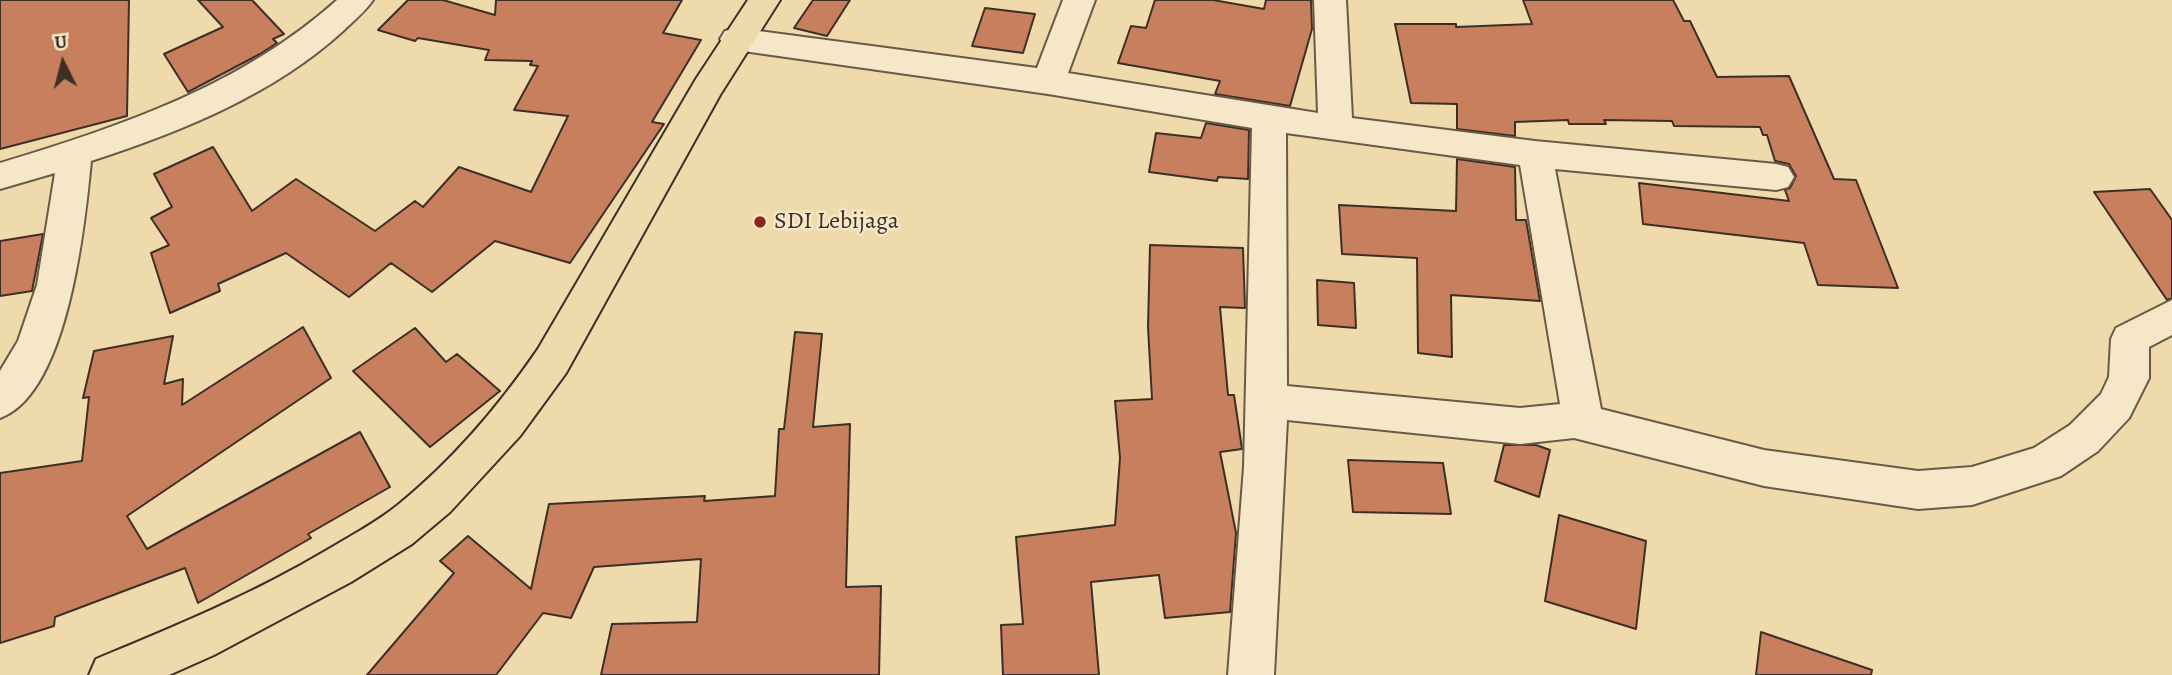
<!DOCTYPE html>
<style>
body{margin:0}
#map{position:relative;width:2172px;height:675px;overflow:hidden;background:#efdaab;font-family:Alegreya,serif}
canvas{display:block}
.north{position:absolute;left:28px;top:28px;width:70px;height:70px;-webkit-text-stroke:5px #f5e7c8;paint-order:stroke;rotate:354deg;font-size:19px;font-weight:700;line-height:28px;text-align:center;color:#3c2f27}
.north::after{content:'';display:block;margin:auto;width:24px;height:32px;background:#3c2f27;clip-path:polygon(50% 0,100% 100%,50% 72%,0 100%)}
</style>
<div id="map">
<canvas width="2172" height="675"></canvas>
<div class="north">U</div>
</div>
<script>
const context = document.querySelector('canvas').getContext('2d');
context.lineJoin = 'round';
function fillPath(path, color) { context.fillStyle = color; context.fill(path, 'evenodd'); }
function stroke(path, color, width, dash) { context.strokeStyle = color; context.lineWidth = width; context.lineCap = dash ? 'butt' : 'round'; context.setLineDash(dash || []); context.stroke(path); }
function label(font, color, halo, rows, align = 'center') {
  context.font = font + ' Alegreya,serif'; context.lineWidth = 5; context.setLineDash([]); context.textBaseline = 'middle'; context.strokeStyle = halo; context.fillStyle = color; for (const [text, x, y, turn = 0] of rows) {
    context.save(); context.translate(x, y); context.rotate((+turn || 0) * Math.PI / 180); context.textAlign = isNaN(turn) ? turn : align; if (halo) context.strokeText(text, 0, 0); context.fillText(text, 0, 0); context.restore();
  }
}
const building = new Path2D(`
 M0,0H129L127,116L0,149Z
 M198,0H252L284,34L273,39L277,43L260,54L188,92L164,54L223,27Z
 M408,0H443L495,15L496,0H682L663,33L701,40L652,122L664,124L570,263L495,241L432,292L391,263L349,297L286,253L218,284L220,291L170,313L151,253L169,245L151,218L172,207L154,174L213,147L252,211L296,179L375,231L415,201L423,207L459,167L531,192L568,116L514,110L538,66L530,65L532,61L485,60L489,50L418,38L415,41L378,30Z
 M813,0H850L827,36L794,28Z
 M1155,0H1213L1264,9L1266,0H1311L1312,29L1290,106L1215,94L1220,81L1118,63L1131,26L1146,28Z
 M1523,0H1673L1684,21H1690L1717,77L1789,76L1834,179L1856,180L1898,288L1818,285L1804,243L1643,224L1639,183L1789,201L1785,190L1790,188L1796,176L1789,164L1775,161L1767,135H1763L1760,127L1674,126L1672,121L1604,120L1606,124H1569L1568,120L1515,122V136L1457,129V104L1411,103L1395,24H1456V27L1532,24Z
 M985,8L1035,14L1023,53L972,46Z
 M1206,123L1249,130L1248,179L1218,177L1217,181L1149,172L1156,133L1201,138Z
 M1457,159L1515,167L1516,220H1526L1540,301L1451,295L1452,357L1418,353L1417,258L1342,254L1339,205L1456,211Z
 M2150,189L2172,220V298L2167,300L2094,192Z
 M43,234L32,291L0,296V241Z
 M1150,245L1243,248L1245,308L1220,307L1228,395H1234L1242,449L1220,452L1236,533L1230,612L1165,618L1159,575L1091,582L1099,675H1003L1001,625L1023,624L1016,537L1115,525L1120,458L1115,401L1152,399L1148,327Z
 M1317,280L1354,283L1356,328L1318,325Z
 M303,327L331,378L127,516L147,549L360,432L390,487L308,534L311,538L198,603L185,568L55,617L54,626L0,643V473L82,461L89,397L83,398L94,351L173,336L164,384L183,379L182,405Z
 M415,328L446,362L457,354L500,391L430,447L353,371Z
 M795,332L822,334L813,427L850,424L846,587L881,586L879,675H601L612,624L697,622L701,559L594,567L571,618L543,613L496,675H367L454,573L440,561L468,536L531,589L549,504L705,496L704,501L775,496L779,429H784Z
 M1504,445H1536L1550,450L1539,497L1495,481Z
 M1348,460L1443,463L1451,514L1353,512Z
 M1559,515L1646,541L1636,629L1545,601Z
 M1761,632L1872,670L1871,675H1756Z`);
const minor = new Path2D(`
 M337,0H373C365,12 353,21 343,31C273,95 180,132 91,161C85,224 68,394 0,418V371L18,341L37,285L55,173L0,189V163C122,126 241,86 337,0Z
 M1063,0H1095L1068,73L1318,113L1314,0H1346L1352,118L1535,141L1776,164L1788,167L1794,177L1788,187L1776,190L1555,169L1601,409L1764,450L1918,471L1972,467L2034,448L2070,425L2101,394L2109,377L2111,339L2116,328L2172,300V335L2149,347V378L2129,418L2098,451L2061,476L1972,505L1918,509L1764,486L1574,438L1520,444L1287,420L1274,675H1228L1244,467L1252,128L1048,94L736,50L725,47L720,39L725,31L736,28L1037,68ZM1286,133L1520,165L1560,404L1520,408L1287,386Z`);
const major = new Path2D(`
 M748,0H780L720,95L566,373L520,436L450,512L412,544L351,582L214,655L169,675H89L96,659C176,626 253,594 327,550C352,535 377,522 399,504C453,460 499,406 538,349L696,79Z`);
const markers = [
 [760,222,7,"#8f2418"]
];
const poiNames = [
 ["SDI Lebijaga",774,222]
];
fillPath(building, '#c87f5e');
stroke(building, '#3c2f27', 2);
stroke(minor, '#695a48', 4);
stroke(major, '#3c2f27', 4);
fillPath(minor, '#f5e7c8');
fillPath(major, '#efdaab');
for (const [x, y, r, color] of markers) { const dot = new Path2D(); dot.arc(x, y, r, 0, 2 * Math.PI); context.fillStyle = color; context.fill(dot); stroke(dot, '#f5e7c8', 2.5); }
label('24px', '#3c2f27', '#f5e7c8', poiNames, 'left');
</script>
